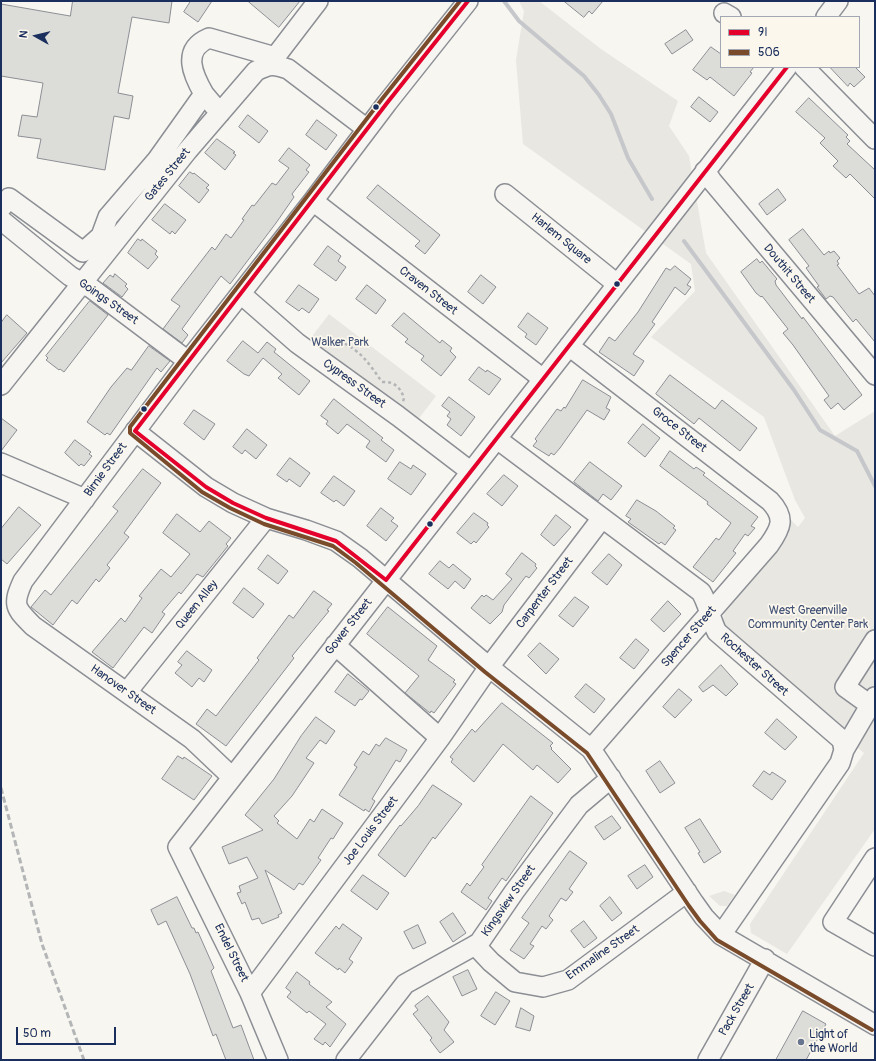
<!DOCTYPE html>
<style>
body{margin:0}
#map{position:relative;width:876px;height:1061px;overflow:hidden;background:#f8f6f0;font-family:Pangolin,sans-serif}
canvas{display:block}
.frame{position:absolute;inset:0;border:2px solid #1b2f5e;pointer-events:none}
.legend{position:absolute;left:720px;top:16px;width:140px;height:52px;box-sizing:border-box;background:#fbf7ec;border:1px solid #a1a7b3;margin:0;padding:5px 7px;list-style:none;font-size:12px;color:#1b2f5e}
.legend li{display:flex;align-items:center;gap:8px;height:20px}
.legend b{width:20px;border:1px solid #a1a7b3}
.north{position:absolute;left:16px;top:16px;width:40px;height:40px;-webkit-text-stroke:3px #fbf7ec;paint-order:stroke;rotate:278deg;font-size:11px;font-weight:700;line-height:16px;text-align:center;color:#1b2f5e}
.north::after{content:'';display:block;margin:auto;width:14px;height:18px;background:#1b2f5e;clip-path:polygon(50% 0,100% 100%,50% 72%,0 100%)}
.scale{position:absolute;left:16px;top:1027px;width:100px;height:18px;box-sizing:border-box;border:2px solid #1b2f5e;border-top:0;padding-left:5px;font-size:12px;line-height:14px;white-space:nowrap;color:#1b2f5e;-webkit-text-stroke:3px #fbf7ec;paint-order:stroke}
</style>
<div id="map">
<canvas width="876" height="1061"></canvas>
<div class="frame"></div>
<ul class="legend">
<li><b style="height:5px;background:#e4002b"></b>9I</li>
<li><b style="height:5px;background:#7a4b2a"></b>506</li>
</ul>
<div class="north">N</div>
<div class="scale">50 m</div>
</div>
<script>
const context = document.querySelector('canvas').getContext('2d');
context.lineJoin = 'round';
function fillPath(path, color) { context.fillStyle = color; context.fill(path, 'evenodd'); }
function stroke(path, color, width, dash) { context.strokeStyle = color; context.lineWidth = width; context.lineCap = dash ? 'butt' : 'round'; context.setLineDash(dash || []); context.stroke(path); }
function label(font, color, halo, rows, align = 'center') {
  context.font = font + ' Pangolin,sans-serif'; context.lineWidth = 3.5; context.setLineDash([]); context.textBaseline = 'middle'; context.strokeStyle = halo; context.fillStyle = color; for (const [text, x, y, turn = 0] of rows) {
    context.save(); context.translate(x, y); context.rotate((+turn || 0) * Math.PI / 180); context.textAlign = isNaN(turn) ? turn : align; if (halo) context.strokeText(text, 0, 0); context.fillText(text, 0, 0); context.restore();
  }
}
const green = new Path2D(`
 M519,1H539L601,49L678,101L669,126L689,156L706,253L835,436L875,411V829L787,954L751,933L750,924L864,753L814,712L725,632L723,620L724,612L784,542L789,533L790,519L798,527L805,518L795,500L764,417L651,337L695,291L691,264L523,144L516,60L524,11Z
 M329,314L436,396L417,421L310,339Z
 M724,891L735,895L727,906H720L709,896Z`);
const stream = new Path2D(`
 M504,1L519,21L584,76L599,95L611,114L628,158L652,199
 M684,241L794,390L820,430L857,451L875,486`);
const building = new Path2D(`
 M73,1H172L169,23L132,17L118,93L133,96L129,119L114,116L105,170L37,158L41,139L18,136L22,115L37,117L43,83L1,76V4L70,16Z
 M191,1H212L198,22L184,12Z
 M248,1H300L279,27Z
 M564,1H603L592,14L589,11L584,17Z
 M686,30L693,40L672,54L665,44Z
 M711,47L721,54V67H754L750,72L752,73L734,96L710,77L707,80L693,70Z
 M830,67H855L865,77L854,87L850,83L848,86Z
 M699,97L718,112L710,122L691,107Z
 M809,98L848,135L846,137L850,141L847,144L875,170V199L850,174L846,178L833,166L838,161L820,143L825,138L796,112Z
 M248,115L268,131L259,143L239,127Z
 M317,120L337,135L326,150L306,135Z
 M217,139L235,152L233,153L236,155L225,170L205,153Z
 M289,148L310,165L306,170L309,172L292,194L294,197L276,223L230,284L221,276L182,329L188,335L182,343L163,329L180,306L171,300L212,247L215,250L226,234L231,238L244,220L242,219L252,205L254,206L272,183L276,185L289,168L279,161Z
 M190,172L193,174L194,173L209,185L206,188L209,190L199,203L179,186Z
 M378,185L440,235L425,254L415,246L420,241L367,198Z
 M778,189L786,200L767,215L759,204Z
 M165,204L186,220L175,234L172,231L170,234L152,220Z
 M803,229L824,255L829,251L830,253L834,251L840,258L837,261L839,264L837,265L859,294L869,288L875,296V342L856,319L853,322L833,297L830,296L826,299L817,287L819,286L806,268L809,266L789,240Z
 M138,239L141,241L142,239L157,251L155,254L158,257L148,269L128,253Z
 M328,246L341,256L338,261L346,267L336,281L314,265Z
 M757,259L760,263L762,261L777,279L775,281L776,285L802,319L803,317L862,395L844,410L838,403L831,409L824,400L829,396L793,345L783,333L788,329L762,296L761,297L756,293L741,272Z
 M675,266L691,279L687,285L691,287L685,295L675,287L652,322L655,324L633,354L644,361L634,376L599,352L609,337L615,341L638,312L666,268L670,270Z
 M115,274L127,284L125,286L128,289L122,297L103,283L110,275L113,277Z
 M481,275L496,287L483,304L468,292Z
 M299,285L319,299L309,313L302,308L299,311L286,302Z
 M367,285L386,300L376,314L356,299Z
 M90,301L108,315L64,372L60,369L59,370L46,360L48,358L46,356Z
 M404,313L440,343L442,340L452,348L450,351L456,357L441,376L421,360L424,356L405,342L408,339L392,326Z
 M528,313L548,328L536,345L525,337L527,334L518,327Z
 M7,315L27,333L1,363V323Z
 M243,341L258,353L267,342L276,349L274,352L310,381L299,395L278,378L282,374L263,358L249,376L244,374L227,361Z
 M149,346L170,361L161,372L157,368L110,435L107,433L105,435L87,422L111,387L127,368L131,370Z
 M479,367L486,372L487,370L501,379L489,395L469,380Z
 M670,375L715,409L722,400L757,428L740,451L699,418L694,424L656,394Z
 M583,380L611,397L606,408L610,410L604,420L587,410L560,448L554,455L551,453L549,456L533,446L537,441L535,439L557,409L561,411L564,407L565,408Z
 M449,397L475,417L461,436L447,425L451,419L447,416L450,412L442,406Z
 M334,399L383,438L381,440L394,450L386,462L366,447L370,441L347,424L338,434L326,424L328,421L321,416Z
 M194,410L215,424L204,440L184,424Z
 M1,418L17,430L1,451Z
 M643,424L660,438L645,457L628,443Z
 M247,429L267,445L256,459L245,450L242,454L233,447Z
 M75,440L91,452L89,454L92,456L84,466L81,464L79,466L65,453Z
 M670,451L694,469L696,467L705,473L703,475L758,517L751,526L755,528L748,536L745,534L733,551L736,553L713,582L693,567L716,538L719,540L731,523L707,504L708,502L660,466Z
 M290,458L310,473L300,487L289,479L287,482L277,475Z
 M400,462L411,469L413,465L426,474L411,495L388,479Z
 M590,462L622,486L611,500L603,494L598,501L574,482Z
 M143,469L161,483L124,533L129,537L107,565L110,568L99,582L96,579L77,604L72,600L53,625L31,607L45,590L51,595L87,550L118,511L113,507Z
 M504,475L518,486L502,506L487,494Z
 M334,476L355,491L344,506L336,500L334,502L321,493Z
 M637,500L656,511L675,526L673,528L676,530L665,545L661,542L659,544L628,522L631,519L626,516Z
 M19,507L41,525L7,564L1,559V529Z
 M381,508L394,518L391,521L398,526L386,541L367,526Z
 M474,513L488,523L487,525L489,527L476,543L474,541L471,544L457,533Z
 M177,514L200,532L209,521L231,538L226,544L228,546L203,577L197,574L181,594L179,592L162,612L165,614L152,633L144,627L113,668L92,652L121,618L125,622L142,598L139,596L161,569L171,577L190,554L163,533Z
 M556,515L571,527L554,546L541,535Z
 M522,553L536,564L535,566L537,568L529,578L526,576L504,605L502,612L490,624L471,608L482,595L484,597L486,595L493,600L512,579L506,574Z
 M609,554L622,565L607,585L592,573Z
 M268,555L288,571L278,584L258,569Z
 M440,561L449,568L453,564L471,579L464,589L455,581L448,589L429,574Z
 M244,588L264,604L253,618L233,603Z
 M314,591L332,604L327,610L329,611L292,656L294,658L226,746L196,724L207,709L216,716L259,660L257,658L289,615L293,618Z
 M575,597L589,607L573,627L559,616Z
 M668,601L681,614L664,632L651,620Z
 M388,607L437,646L428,660L455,680L453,682L456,684L434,713L431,711L430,713L405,693L419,676L367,634Z
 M636,639L649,650L634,669L620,658Z
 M540,643L559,659L546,674L528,656Z
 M187,651L212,670L204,682L199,678L192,687L175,673L182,665L178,662Z
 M721,665L738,684L726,696L713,685L703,692L699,687Z
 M348,674L369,691L362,700L360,699L355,706L335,692Z
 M586,684L605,699L594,713L575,697Z
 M679,689L692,700L675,718L663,707Z
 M502,703L553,743L550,746L552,748L551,749L571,769L558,783L537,765L533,770L503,744L474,782L451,762L453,759L450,757L472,729L475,732Z
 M316,717L335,731L326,744L320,740L306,758L314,763L292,796L274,816L279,821L277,823L297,839L310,819L314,822L322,809L343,823L333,839L331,838L318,858L321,860L303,885L299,883L294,890L265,870L282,913L278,915L279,917L262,924L259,918L252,920L245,902L242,904L237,893L241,892L239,886L258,878L247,857L229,864L222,847L263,830L245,815L274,779L301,736Z
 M777,719L797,737L785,750L765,733Z
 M386,738L407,750L400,762L396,760L372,799L375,801L369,812L365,809L364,811L339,795L357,767L354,765L363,751L369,755L376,744L379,746Z
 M178,756L183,759L184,757L212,776L194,800L162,779Z
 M660,761L675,783L660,793L646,771Z
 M764,771L770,775L772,772L786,781L772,800L753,786Z
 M433,785L462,804L435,839L433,837L405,877L378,855L400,825L401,826L418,806Z
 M531,796L553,813L506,881L502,878L488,898L492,901L486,910L461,892L467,883L470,886L484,867L482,865Z
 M612,816L621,828L604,840L595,827Z
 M700,819L721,852L704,863L698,853L700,852L685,828Z
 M570,851L587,863L569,889L573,892L566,901L561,898L549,916L553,920L546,929L542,926L530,944L534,946L524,959L510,950L529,923L522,918Z
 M645,865L653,877L637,889L628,876Z
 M363,875L389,893L377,910L351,891Z
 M177,897L192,928H194L196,933L198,932L214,968L211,971L233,1028L241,1025L254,1060H226L216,1034L213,1036L190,974L166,921L158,925L151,910Z
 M610,897L622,913L612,921L600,906Z
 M453,913L466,933L453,942L440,922Z
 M584,921L597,938L584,948L571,931Z
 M343,924L362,938L349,959L353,962L345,973L339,968L338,970L315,953L336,926L339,929Z
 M418,925L426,943L413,949L404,932Z
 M468,970L477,989L462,996L453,977Z
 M297,972L310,982L309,984L332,1002L326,1007L346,1024L330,1047L325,1042L323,1045L314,1039L326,1024L309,1011L307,1013L287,997L291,992L286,988Z
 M496,992L510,1001L495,1025L481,1016Z
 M428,996L449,1022L444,1030L454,1042L440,1053L430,1040L432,1038L413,1014L418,1010L415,1006Z
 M521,1008L534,1016L530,1031L516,1027Z
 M803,1011L826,1024L806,1060H776Z`);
const path = new Path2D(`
 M329,347L340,341C362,352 368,362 382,382
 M382,382C394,381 400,387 404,398L403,402`);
const minor = new Path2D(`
 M724,13L731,17
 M826,17L838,1
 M269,65L318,1
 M804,67L875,139
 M204,94C193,75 181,50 209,38L275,57
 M705,171L712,181L875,375
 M505,194L617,284
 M313,201L543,379
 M1,208L9,198L83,252L101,236L108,217L157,160L204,94L220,113
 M1,220L70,276L91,288L188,361
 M241,294L297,343L398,416L470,471
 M569,346L770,501C786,518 781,528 769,545L591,749
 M1,385L188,150L256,71C270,64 273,64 288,69L367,129
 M135,431L206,487L233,503L266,518L306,530L336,541L360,558L489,667L591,749L694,903L704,917L721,935L875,1025
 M497,439L701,592C709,605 710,619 717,632L842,740L844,750L840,763L721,935
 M1,463L85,499
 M875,640L845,687L870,705L875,706
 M335,645L440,738
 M127,692L266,518
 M844,750L875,697
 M232,777L192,739L33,626C15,608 12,605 23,581L188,361L313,201L387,103L468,1
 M875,858L833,922L875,946
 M475,945L491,962L515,982L543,987L568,980L687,892
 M250,993L440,738L489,667L602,518
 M278,1060L250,993L178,847L787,67
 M346,1060L405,984L479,943L514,892L579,805L611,778
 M708,1060L765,959`);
const rail = new Path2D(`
 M1,788L42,944L84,1060`);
const bus1 = new Path2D(`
 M468,1L387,103L135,431L206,487L233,503L266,518L336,541L386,580L787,67`);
const bus2 = new Path2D(`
 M460,1L382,99L130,427V433L202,492L230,508L264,524L333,546L356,563L485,672L587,753L689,906L700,921L717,940L872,1030`);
const markers = [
 [376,107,3.5,"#1b2f5e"],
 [617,284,3.5,"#1b2f5e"],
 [144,409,3.5,"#1b2f5e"],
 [430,524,3.5,"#1b2f5e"],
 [801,1042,4,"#687591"]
];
const streetNames = [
 ["Gates Street",168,175,-51],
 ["Harlem Square",561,239,39],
 ["Douthit Street",789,274,50],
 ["Craven Street",428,291,38],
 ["Goings Street",108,302,35],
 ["Cypress Street",354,384,36],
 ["Groce Street",679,430,38],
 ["Birnie Street",106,470,-54],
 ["Carpenter Street",545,593,-53],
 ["Queen Alley",197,605,-51],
 ["Gower Street",349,627,-52],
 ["Spencer Street",689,637,-49],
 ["Rochester Street",754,665,42],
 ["Hanover Street",123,690,35],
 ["Joe Louis Street",371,831,-53],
 ["Kingsview Street",509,901,-55],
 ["Endel Street",231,953,64],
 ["Emmaline Street",603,953,-35],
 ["Pack Street",737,1010,-60]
];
const parkNames = [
 ["Walker Park",340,343],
 ["West Greenville",808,611],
 ["Community Center Park",808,625]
];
const poiNames = [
 ["Light of",809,1035],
 ["the World",809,1049]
];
fillPath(green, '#e8e7e2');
stroke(stream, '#c5c7cb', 4);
fillPath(building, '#dcdcd9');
stroke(building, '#8b8e94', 1);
stroke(minor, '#8b8e94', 22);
stroke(path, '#b3b5b7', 2.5, [3, 3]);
stroke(minor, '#f6f5f1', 19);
stroke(rail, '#b3b5b7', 3, [6, 3]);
stroke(bus1, '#e4002b', 4);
stroke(bus2, '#7a4b2a', 4);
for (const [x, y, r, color] of markers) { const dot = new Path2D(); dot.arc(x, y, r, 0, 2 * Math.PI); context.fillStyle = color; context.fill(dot); stroke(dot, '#fbf7ec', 1.5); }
label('12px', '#1b2f5e', '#fbf7ec', streetNames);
label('12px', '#415176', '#fbf7ec', parkNames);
label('12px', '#1b2f5e', '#fbf7ec', poiNames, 'left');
</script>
